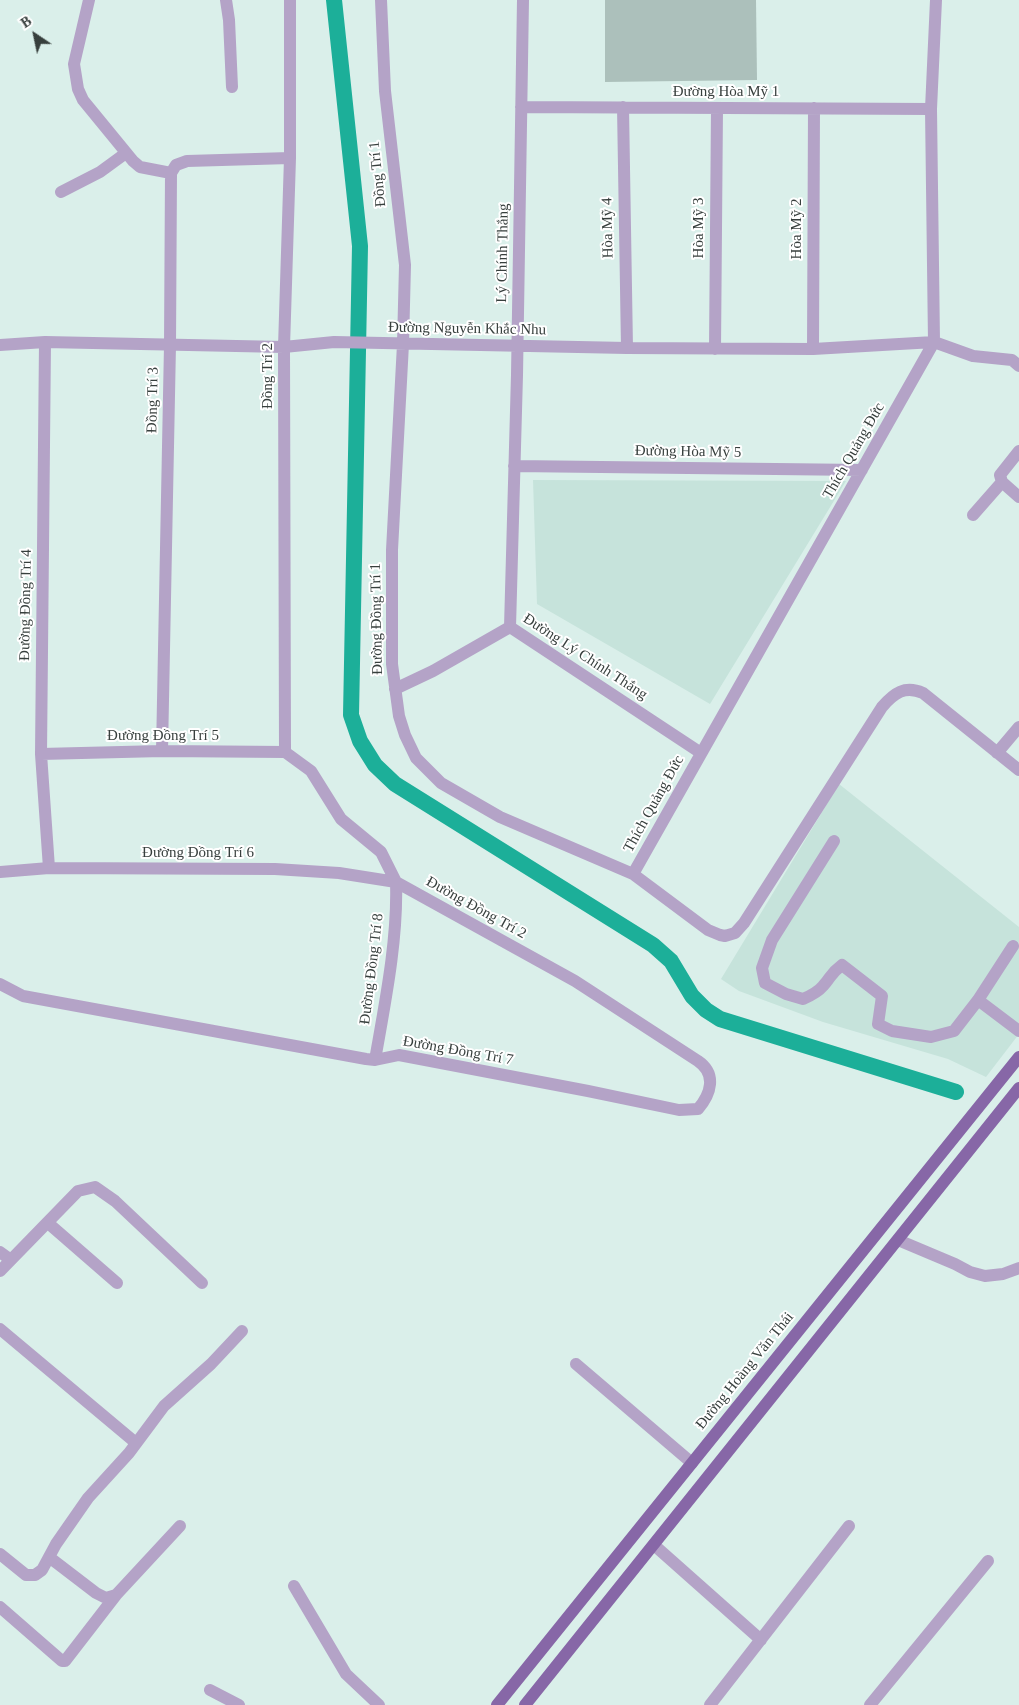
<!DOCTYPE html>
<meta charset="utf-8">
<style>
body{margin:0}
#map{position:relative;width:1019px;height:1705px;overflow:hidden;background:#daefea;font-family:Georgia,serif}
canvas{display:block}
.north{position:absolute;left:10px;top:10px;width:50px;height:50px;-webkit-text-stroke:4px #fff;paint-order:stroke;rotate:326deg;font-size:14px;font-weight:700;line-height:20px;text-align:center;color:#373f3d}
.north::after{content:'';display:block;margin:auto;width:18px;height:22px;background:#373f3d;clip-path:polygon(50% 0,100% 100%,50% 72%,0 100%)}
</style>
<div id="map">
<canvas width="1019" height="1705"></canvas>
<div class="north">B</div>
</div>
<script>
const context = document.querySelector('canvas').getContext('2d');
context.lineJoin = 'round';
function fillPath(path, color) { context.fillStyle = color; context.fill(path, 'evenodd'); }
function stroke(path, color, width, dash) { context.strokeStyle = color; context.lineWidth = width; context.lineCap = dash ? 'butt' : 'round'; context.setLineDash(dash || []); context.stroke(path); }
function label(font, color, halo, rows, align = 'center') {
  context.font = font + ' Georgia,serif'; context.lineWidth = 4; context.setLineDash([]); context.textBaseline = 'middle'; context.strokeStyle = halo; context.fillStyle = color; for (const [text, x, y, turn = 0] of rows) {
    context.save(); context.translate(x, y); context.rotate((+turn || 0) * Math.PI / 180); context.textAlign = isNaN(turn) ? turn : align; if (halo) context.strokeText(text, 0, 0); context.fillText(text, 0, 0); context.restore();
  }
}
const built = new Path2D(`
 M533,480L846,481L710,704L537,604Z
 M839,784L1019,927V1034L986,1077L948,1059L823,1022L739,991L721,979Z`);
const canal = new Path2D(`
 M334,0L360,246L351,715L360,741L375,765L395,784L653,945L671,961L692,996L706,1010L720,1019L956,1092`);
const building = new Path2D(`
 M605,0H756L757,80L605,82Z`);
const minor = new Path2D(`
 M89,0L74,64L78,89L83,100L133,161L140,167L171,173
 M226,0L229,20L232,87
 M381,0L385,91L405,265L403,344L392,550V664L399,716L405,735L416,758L441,783L500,817L633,874L708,930L720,935L725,936L735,933L744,923L882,707C894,693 905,685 923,693L1019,770
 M521,107L931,109
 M623,107L627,348
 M61,192L100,172L126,153
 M45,342L41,754L49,868
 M0,345L45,342L284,347L334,342L627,348L813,349L934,342L973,356L1012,360L1019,366
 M715,349L717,108
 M813,349L814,108
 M1019,451L1000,475L1002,482L1019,497
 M514,466L862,470
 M973,515L1002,482
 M510,627L517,375L523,0
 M510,627L701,753
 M395,689L433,671L510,627
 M162,751L170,345L171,173L176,165L187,161L290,158
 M285,752L284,347L290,158V0
 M997,753L1019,727
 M41,754L162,751L285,752
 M834,841L772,940L762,968L765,983L786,994L803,999C810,996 818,992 823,986C832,976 830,974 842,965L882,996L878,1024L892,1031L931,1037L954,1031L978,1000L1013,946
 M0,872L49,868L275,869L339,873L396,882
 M633,874L934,342L931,109L936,0
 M0,984L23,996L366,1059L375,1060L399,1055L588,1091L679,1110L698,1109C711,1094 717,1074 698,1061L575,981L396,882L381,852L341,819L311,771L285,752
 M978,1000L1019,1031
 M375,1060C385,1003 398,939 396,882
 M48,1223L117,1283
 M898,1240L955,1264L970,1272L985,1276L1003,1274L1019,1268
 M0,1252L11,1260
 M0,1271L78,1191L95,1187L115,1201L202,1283
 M0,1329L136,1443
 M576,1364L692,1463
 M654,1545L761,1640
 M0,1554L26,1575H35L42,1570L56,1544L88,1498L129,1453L164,1406L211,1364L242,1331
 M49,1557L96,1593L106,1598L116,1595L180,1526
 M294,1586L346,1674L379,1705
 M0,1607L62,1661H65L116,1595
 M210,1690L239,1705
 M710,1705L849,1526
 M870,1705L988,1561`);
const major = new Path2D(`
 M497,1705L1019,1057
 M525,1705L1019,1088`);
const streetNames = [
 ["Đường Hòa Mỹ 1",726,92],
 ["Đồng Trí 1",378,174,-96],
 ["Hòa Mỹ 4",608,228,-91],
 ["Hòa Mỹ 3",699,228,-90],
 ["Hòa Mỹ 2",797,229,-90],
 ["Lý Chính Thắng",503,253,-89],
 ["Đường Nguyễn Khắc Nhu",467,329,1],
 ["Đồng Trí 2",268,376,-90],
 ["Đồng Trí 3",153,400,-89],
 ["Thích Quảng Đức",854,451,-60],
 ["Đường Hòa Mỹ 5",688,452,1],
 ["Đường Đồng Trí 4",26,605,-89],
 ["Đường Đồng Trí 1",377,619,-91],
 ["Đường Lý Chính Thắng",585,657,33],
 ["Đường Đồng Trí 5",163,736],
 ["Thích Quảng Đức",654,804,-61],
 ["Đường Đồng Trí 6",198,853],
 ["Đường Đồng Trí 2",476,908,29],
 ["Đường Đồng Trí 8",372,969,-83],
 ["Đường Đồng Trí 7",458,1051,10],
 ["Đường Hoàng Văn Thái",745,1371,-51]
];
fillPath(built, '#c6e3db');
stroke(canal, '#1caf99', 16);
fillPath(building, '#acc0bb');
stroke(minor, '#b4a3c7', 12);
stroke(major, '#8767a7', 12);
label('15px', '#373f3d', '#fff', streetNames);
</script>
